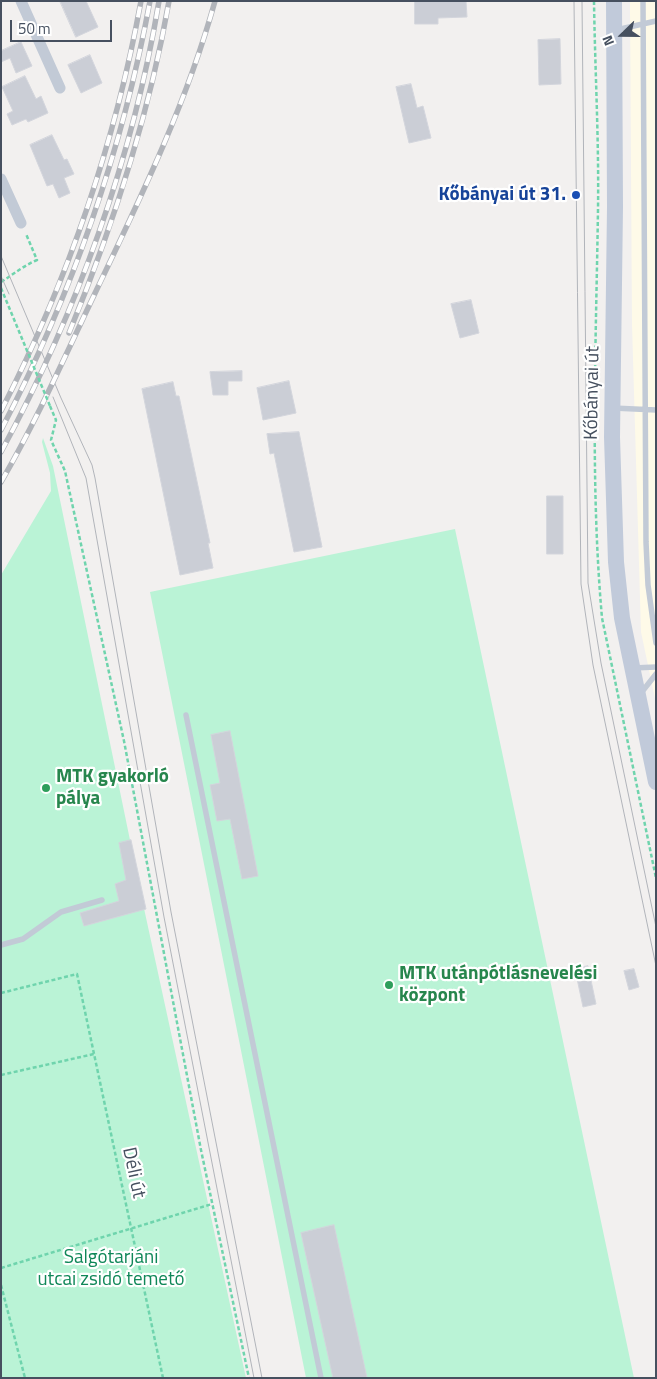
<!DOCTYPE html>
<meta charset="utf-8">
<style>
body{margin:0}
#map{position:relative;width:657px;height:1379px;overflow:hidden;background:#f2f0ef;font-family:"Titillium Web",sans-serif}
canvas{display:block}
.frame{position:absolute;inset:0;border:2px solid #46505f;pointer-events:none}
.north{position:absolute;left:597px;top:10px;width:50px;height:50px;-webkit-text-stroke:4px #fff;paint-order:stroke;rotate:248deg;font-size:14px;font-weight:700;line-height:20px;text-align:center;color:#46505f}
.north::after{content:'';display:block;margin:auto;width:18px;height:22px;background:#46505f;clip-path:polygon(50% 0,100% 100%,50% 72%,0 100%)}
.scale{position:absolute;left:10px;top:20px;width:102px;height:22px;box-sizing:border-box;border:2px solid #46505f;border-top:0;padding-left:6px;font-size:15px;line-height:18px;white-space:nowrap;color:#46505f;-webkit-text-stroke:4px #fff;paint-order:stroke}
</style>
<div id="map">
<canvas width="657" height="1379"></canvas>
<div class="frame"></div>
<div class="north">N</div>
<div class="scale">50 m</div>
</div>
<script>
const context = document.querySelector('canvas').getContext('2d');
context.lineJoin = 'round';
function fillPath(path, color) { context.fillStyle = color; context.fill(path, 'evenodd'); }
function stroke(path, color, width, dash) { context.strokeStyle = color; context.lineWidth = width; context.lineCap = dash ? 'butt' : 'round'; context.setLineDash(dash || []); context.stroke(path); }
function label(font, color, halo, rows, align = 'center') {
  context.font = font + ' "Titillium Web",sans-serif'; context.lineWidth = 4.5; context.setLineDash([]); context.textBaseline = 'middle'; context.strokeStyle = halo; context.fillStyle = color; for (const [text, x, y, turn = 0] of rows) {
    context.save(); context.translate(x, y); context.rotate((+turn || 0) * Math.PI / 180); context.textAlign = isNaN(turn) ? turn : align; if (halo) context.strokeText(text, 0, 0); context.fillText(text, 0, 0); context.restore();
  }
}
const commercial = new Path2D(`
 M630,1H656V703L641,632L632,324Z`);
const green = new Path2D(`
 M43,438L53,466L145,913L246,1378H1V575L51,491L50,473L42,442Z
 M455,529L634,1378H306L150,592Z`);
const building = new Path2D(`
 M60,1H86L98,27L76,37Z
 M415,1H466L467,17L438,18V24H415Z
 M560,39L561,84L539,85L538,40Z
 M21,42L32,66L16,73L10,58L1,62V51Z
 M90,55L102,83L81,93L68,65Z
 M25,76L36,99L41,96L48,113L28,122L26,119L12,125L7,114L13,111L2,87Z
 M411,84L417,108L423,106L431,138L409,143L396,87Z
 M52,135L64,160L67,159L74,174L64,178L70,193L59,198L53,184L47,186L30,145Z
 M471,300L479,333L460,338L451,304Z
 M242,371V381H228V395H213L210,372Z
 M289,381L296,413L263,420L257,388Z
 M173,382L176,396H179L210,543H208L213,568L180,575L142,389Z
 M299,432L322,547L294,552L274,453L270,454L267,434Z
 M547,496H563V554H547Z
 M230,731L258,876L242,879L230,819L217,821L210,785L220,783L211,735Z
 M131,840L146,909L84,926L80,913L119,901L115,884L126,880L119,843Z
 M588,966L596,1004L583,1007L575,969Z
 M634,969L639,987L629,990L624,971Z
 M334,1225L367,1378H333L301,1233Z`);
const path = new Path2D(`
 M594,1C595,70 599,140 598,209C596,345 590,482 602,618L656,878
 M1,282C14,274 23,266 37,260L26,234
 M50,406L56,420L51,440L65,471L124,741L201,1150L249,1378
 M1,993L77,974L163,1378
 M1,1075L94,1054
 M1,1268L212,1204
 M1,1285L25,1378`);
const lane = new Path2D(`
 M643,1L646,542L648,585L656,643
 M616,30L656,21
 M613,408L656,410
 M633,668L656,667
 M641,693L656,674
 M186,715L321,1378
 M1,945L23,939L61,912L102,900`);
const street = new Path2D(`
 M21,1L60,88
 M1,179L21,223`);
const secondary = new Path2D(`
 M614,1L615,207L612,437L616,562L622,618L656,782`);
const tram = new Path2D(`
 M574,1L581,584L593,665L656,966
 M582,1L588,583L601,663L656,927
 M1,256L61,398L92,465L95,478L171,912L262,1378
 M1,276L9,294
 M53,397L86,478L164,917L254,1378`);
const rail = new Path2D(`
 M69,333C113,226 149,116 169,1
 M1,411C67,282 115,144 141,1
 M1,430C72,294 122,152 150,1
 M1,452C77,312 133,158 159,1
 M1,482C37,420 66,354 97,289C142,195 187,102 215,1`);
const pathBridge = new Path2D(`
 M1,288L50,406`);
const markers = [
 [576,195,5,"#1a4fb4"],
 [46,788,5,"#2e9e5b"],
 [389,985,5,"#2e9e5b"]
];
const transitNames = [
 ["Kőbányai út 31.",566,195]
];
const streetNames = [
 ["Kőbányai út",593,393,-89],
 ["Déli út",133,1173,78]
];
const leisureNames = [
 ["MTK gyakorló",56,777],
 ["pálya",56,799],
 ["MTK utánpótlásnevelési",399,974],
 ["központ",399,996]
];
const parkNames = [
 ["Salgótarjáni",111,1258],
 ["utcai zsidó temető",111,1280]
];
fillPath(commercial, '#fefae8');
fillPath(green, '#baf3d6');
fillPath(building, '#cbced6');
stroke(building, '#d3d5dc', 1);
stroke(path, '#6fd4ad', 2.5, [4, 2.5]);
stroke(lane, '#c2cad6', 5.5);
stroke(street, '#c2cad6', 11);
stroke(secondary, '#c1cada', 16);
stroke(tram, '#b1b4ba', 1);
stroke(rail, '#b1b4ba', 5.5);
stroke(rail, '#fff', 4, [11]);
stroke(pathBridge, '#6fd4ad', 2.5, [4, 2.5]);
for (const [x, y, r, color] of markers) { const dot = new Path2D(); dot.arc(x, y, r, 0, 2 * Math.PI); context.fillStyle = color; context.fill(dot); stroke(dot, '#fff', 2); }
label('bold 19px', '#164399', '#fff', transitNames, 'right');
label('19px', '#46505f', '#fff', streetNames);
label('bold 19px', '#27864d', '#fff', leisureNames, 'left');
label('19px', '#0f8758', '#fff', parkNames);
</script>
